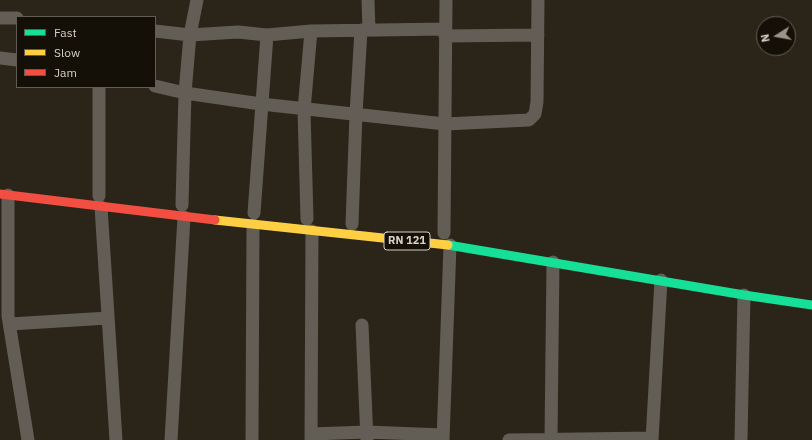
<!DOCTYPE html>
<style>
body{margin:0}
#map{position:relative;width:812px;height:440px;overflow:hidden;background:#2a2419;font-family:"IBM Plex Sans",sans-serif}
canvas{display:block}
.legend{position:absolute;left:16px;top:16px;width:140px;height:72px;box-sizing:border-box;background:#141008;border:1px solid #625d54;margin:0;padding:5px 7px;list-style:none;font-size:12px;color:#d7d1c5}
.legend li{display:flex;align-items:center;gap:8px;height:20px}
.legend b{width:20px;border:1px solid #625d54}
.north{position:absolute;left:756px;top:16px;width:40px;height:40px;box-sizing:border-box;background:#141008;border:1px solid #625d54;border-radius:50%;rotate:259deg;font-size:11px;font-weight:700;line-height:16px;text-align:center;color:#d7d1c5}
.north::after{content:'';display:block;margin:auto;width:14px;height:18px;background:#9a9489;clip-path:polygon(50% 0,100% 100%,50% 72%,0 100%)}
</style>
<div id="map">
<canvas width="812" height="440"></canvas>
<ul class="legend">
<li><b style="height:5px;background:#16e098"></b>Fast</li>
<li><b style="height:5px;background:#ffcf43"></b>Slow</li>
<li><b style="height:5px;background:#f24e42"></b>Jam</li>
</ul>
<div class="north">N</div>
</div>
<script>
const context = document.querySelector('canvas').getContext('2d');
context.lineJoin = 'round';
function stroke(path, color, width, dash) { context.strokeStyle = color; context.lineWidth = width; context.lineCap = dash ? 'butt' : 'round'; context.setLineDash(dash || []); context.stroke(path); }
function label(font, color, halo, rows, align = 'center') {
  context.font = font + ' "IBM Plex Sans",sans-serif'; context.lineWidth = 3.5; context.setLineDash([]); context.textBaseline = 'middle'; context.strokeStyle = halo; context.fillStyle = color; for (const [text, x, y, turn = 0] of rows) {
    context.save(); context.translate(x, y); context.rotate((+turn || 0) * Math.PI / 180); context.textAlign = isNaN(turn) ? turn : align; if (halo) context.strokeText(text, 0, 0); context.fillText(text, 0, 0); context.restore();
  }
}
const street = new Path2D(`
 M368,0L369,30
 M0,18H17
 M155,31L190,35L238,32L267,35L311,31L445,29
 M445,36L538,35
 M0,58L17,60
 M155,86L185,93L261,104L445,124L529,120L535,114L537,102L538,0
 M8,195V316L28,440
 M99,196V87
 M182,205L185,93L190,35L197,0
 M101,207L116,440
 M254,213L267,35
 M307,219L304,110L311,31
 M352,224L356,114L361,30
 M444,233L446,0
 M10,324L108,318
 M362,325L367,440
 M311,434L367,432L443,435
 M551,439L553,262
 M171,440L184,217
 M252,440L253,225
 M311,440L312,231
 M443,440L450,245
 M509,440L652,438
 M652,440L661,280
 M741,440L744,295`);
const fast = new Path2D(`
 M448,245L744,295L812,305`);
const slow = new Path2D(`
 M215,220L448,245`);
const jam = new Path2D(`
 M0,194L215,220`);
const shields = [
 [407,241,46]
];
const shieldNames = [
 ["RN 121",407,241]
];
stroke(street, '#625e55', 13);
stroke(fast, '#16e098', 9);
stroke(slow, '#ffcf43', 9);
stroke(jam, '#f24e42', 9);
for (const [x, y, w] of shields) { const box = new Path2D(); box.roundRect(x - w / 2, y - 9, w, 18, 3); context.fillStyle = '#141008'; context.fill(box); stroke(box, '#d7d1c5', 1); }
label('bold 11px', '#d7d1c5', null, shieldNames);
</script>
